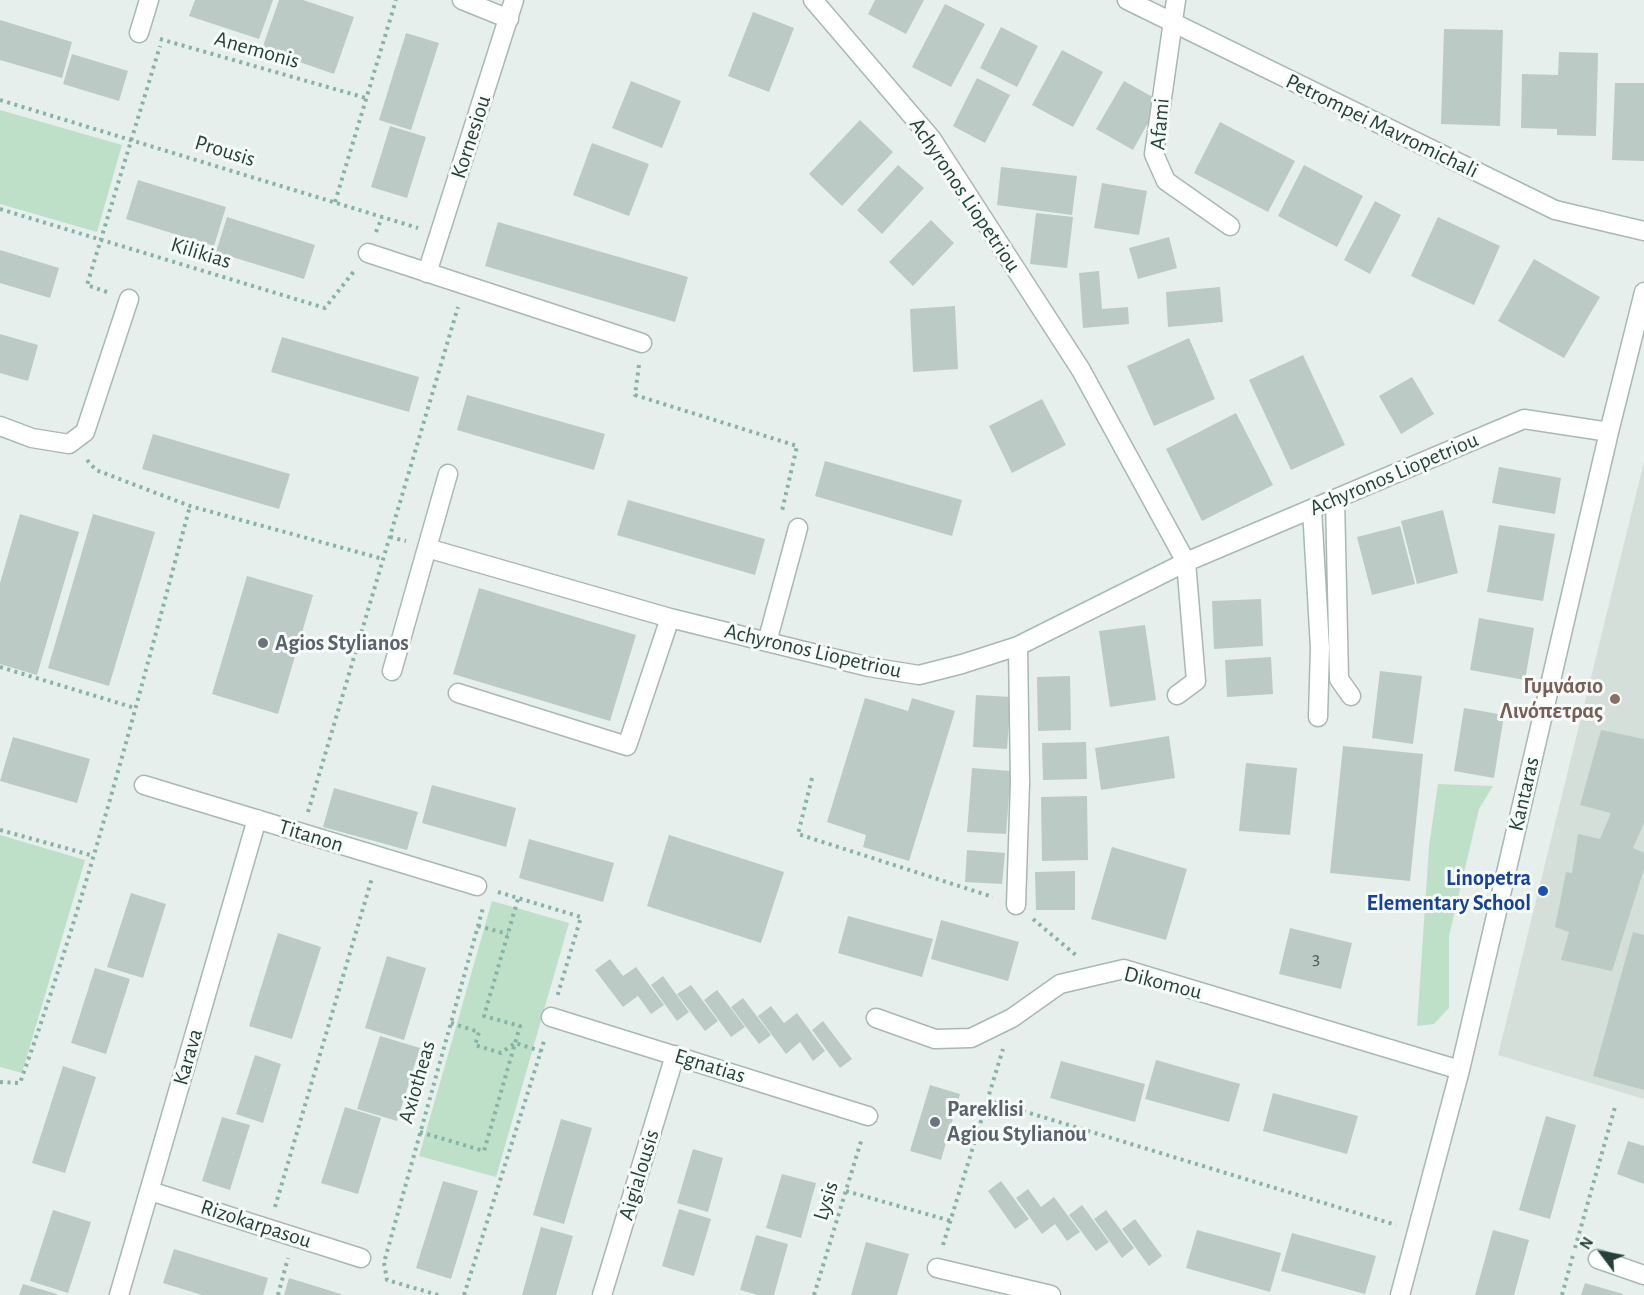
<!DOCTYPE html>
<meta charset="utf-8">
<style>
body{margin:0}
#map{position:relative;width:1644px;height:1295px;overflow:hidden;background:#e6efeb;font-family:"Alegreya Sans",sans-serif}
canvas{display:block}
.north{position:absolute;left:1572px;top:1223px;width:60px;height:60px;-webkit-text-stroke:4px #f7fbf9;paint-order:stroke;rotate:302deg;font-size:16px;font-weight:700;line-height:24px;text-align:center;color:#24423a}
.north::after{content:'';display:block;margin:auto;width:21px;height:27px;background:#24423a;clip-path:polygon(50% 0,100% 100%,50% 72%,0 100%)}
</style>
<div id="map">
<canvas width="1644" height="1295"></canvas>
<div class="north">N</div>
</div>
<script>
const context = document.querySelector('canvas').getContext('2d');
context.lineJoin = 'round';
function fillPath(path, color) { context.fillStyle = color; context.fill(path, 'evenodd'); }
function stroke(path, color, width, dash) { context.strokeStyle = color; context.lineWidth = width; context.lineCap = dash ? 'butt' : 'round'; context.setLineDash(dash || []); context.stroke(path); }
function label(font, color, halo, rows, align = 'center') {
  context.font = font + ' "Alegreya Sans",sans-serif'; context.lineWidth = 6; context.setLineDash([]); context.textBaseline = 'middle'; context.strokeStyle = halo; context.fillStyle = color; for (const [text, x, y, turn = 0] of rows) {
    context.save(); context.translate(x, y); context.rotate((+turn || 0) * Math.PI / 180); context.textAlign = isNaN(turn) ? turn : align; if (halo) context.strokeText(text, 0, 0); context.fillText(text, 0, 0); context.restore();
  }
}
const built = new Path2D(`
 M1644,462V1099L1498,1055Z`);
const green = new Path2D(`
 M0,110L122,145L97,232L0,204Z
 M1438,784L1493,786L1479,809L1449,936V1008L1434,1024L1417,1026L1429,846Z
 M0,835L85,860L22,1073L0,1067Z
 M492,901L569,923L496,1177L419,1156Z`);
const building = new Path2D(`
 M195,0H273L259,39L189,16Z
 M279,0H303L354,17L334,74L262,49Z
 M875,0H924L906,34L868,14Z
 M945,4L985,24L951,87L912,67Z
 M753,12L794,28L769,92L728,76Z
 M0,20L72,42L62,78L0,60Z
 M1001,27L1038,46L1017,87L980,68Z
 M1444,29L1503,30L1500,126L1441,124Z
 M406,33L439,43L411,130L379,120Z
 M1062,50L1103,72L1073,127L1032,105Z
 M1559,52L1598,53L1596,136L1557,135V129L1521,128L1522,74L1558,75Z
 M72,54L128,71L119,101L63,84Z
 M977,78L1010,95L985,143L953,126Z
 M631,81L681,101L662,148L612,128Z
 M1124,81L1160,101L1133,150L1096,129Z
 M1615,83H1644V161L1612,160Z
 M860,120L893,152L842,206L809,174Z
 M1220,122L1295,161L1268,212L1194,173Z
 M390,126L426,137L407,198L371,187Z
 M592,143L649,164L629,216L573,195Z
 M898,165L924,188L882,234L857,210Z
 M1304,165L1363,196L1337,247L1278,216Z
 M1001,167L1077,176L1072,215L997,205Z
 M138,180L226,207L214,246L126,219Z
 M1102,183L1147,191L1139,235L1094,228Z
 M1375,201L1401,215L1370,274L1344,260Z
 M1036,213L1073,217L1067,268L1030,264Z
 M227,217L315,245L304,279L216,252Z
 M1438,217L1500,246L1474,305L1411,276Z
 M931,220L954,243L913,286L889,262Z
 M498,222L688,277L675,322L485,266Z
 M1169,237L1177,268L1138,279L1129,248Z
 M0,250L59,268L50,298L0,283Z
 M1534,259L1600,297L1564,358L1498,321Z
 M1099,271L1102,309L1128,307L1129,324L1083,328L1079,273Z
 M1220,287L1223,322L1168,327L1166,292Z
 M955,306L958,369L913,372L910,309Z
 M0,334L38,345L28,381L0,373Z
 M282,337L419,377L409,412L271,372Z
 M1189,338L1215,399L1154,426L1127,366Z
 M1303,355L1345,445L1291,470L1249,380Z
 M1412,377L1434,414L1401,434L1379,396Z
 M467,395L605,434L594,470L457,430Z
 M1042,399L1066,445L1012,473L989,426Z
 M1236,413L1273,485L1202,521L1166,449Z
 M153,434L290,474L279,509L142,469Z
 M825,461L962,500L952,536L815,496Z
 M1499,467L1561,478L1555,514L1492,503Z
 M628,500L765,539L755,575L617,535Z
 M1443,510L1458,573L1417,584L1401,521Z
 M20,514L79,532L37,675L0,664V583Z
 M93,514L155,532L109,686L48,668Z
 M1499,525L1555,534L1543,601L1487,592Z
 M1400,526L1415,584L1372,595L1357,537Z
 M247,576L313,595L278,714L212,694Z
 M479,588L636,635L610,721L453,674Z
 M1261,599L1263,646L1214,649L1212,601Z
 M1479,618L1534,628L1525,680L1470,670Z
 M1145,625L1156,700L1110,707L1099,631Z
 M1271,657L1273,694L1227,697L1225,660Z
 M1380,671L1422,676L1413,744L1372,738Z
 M1070,676L1071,730L1038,731L1037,677Z
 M976,695L1011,697L1007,749L973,747Z
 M865,698L908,711L912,698L955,711L909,861L863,847L866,835L827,822Z
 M1464,708L1504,715L1494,778L1454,771Z
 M1601,730L1644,739V823L1633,848L1644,853V869L1612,971L1561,960L1569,932L1555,927L1566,872L1572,873L1578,834L1600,839L1611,813L1580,805Z
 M1169,736L1175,778L1101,790L1095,748Z
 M13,737L90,759L77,803L0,781Z
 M1086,742L1087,779L1043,780L1042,743Z
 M1343,746L1423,754L1410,881L1330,873Z
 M1246,763L1297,768L1290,835L1239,831Z
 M972,768L1011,771L1006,834L967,832Z
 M432,785L516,808L506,847L422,823Z
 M334,788L418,812L407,850L323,827Z
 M1087,796L1088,860L1042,861L1041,797Z
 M669,835L784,872L761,943L647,906Z
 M529,839L614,863L603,902L519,878Z
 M1112,847L1187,869L1166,940L1091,919Z
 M967,850L1005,853L1002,884L965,882Z
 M1075,871V910H1036L1035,872Z
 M131,893L166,904L143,978L107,967Z
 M848,916L933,939L922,977L838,953Z
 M941,920L1019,942L1008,981L931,959Z
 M1290,928L1352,943L1341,989L1279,974Z
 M1633,932L1644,935V1090L1593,1076Z
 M278,933L321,947L292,1039L249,1026Z
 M387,956L426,968L404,1040L365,1028Z
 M610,959L623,976L636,967L664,1005L651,1014L638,996L623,1007L595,970Z
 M95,968L130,979L106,1054L71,1043Z
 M663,976L689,1012L677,1021L651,985Z
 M691,985L718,1021L705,1031L677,994Z
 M717,990L745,1027L731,1037L704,1000Z
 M743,998L771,1035L759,1044L731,1007Z
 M771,1006L784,1023L797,1013L825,1051L813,1061L800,1042L786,1054L758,1016Z
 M823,1021L852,1059L840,1068L812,1030Z
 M380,1036L420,1048L397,1121L357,1109Z
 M255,1055L281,1064L263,1123L236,1114Z
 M1156,1060L1240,1084L1229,1122L1145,1099Z
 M1061,1061L1145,1084L1135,1122L1050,1098Z
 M63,1066L96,1077L65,1173L32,1163Z
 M930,1085L960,1094L941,1160L910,1151Z
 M1273,1093L1358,1116L1347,1154L1263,1131Z
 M345,1107L381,1118L358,1194L321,1183Z
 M1546,1116L1576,1125L1550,1219L1519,1210Z
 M222,1117L250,1125L230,1190L202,1181Z
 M561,1119L592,1128L564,1224L533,1215Z
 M1628,1141L1644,1146V1184L1617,1174Z
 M693,1149L723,1158L708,1212L677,1203Z
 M782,1174L816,1183L801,1238L766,1228Z
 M443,1181L478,1191L451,1279L416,1268Z
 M1001,1181L1029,1219L1015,1229L988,1191Z
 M1028,1189L1041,1207L1054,1197L1080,1232L1067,1241L1055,1224L1042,1234L1016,1198Z
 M1082,1205L1109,1242L1096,1251L1069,1215Z
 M679,1209L711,1219L694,1276L662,1266Z
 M53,1210L91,1222L68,1293L30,1281Z
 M1106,1210L1134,1248L1122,1258L1094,1219Z
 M1135,1219L1162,1256L1149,1266L1122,1229Z
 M541,1227L573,1236L556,1295H522Z
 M1197,1230L1281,1253L1270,1292L1186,1268Z
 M1493,1230L1529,1240L1514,1295H1475Z
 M1292,1233L1376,1256L1365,1294L1281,1271Z
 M756,1235L788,1244L774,1295H758L740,1290Z
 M866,1242L909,1254L897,1295H851Z
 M174,1249L268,1278L263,1295H202L163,1283Z
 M289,1278L341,1294V1295H284Z
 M1585,1283L1623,1294V1295H1581Z
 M23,1284L57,1294V1295H19Z`);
const path = new Path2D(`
 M160,39L366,98
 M0,100L418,228
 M335,202L396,0
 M0,209L325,308L355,270
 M376,232L382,217
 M107,292L87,285L160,46
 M639,365L635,395L797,446L782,511
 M87,460L96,470L190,506L383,559
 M390,537L406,541
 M0,667L135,708
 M812,778L798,834L993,897
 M308,812L458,307
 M0,830L94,856
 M498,892L581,917L557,997
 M1033,919L1078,957
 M478,926L508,934
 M451,1023L479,1032L475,1045L501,1053L515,1043L541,1051
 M0,1082L20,1083C88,894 138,699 190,506
 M987,1100L1396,1225
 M420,1132L484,1151L520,1026L484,1016L518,899
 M846,1191L951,1221
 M275,1207L372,878
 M943,1245L1003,1049
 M1575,1248L1615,1107
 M385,1259L483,908
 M384,1263L387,1280L438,1295
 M278,1295L288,1258
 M464,1295L545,1038
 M814,1295L862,1138
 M1562,1295L1573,1255`);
const minor = new Path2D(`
 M462,0L509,19
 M813,0L931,138L1081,370L1186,562L1196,681L1177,695
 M1127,0L1555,210L1644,231
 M1176,0L1154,154L1166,181L1230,226
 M139,33L149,0
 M368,253L642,343
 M427,273L514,0
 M0,426L32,438L69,444L85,432L129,299
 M1335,499L1339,679L1351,696
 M1312,509L1320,648L1318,717
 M427,548L670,618L869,667L919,675L962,664L1018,646L1186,562L1524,419L1609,432
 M767,642L798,528
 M392,671L448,474
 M458,693L627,746L670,618
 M144,785L477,886
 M1016,905L1020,783L1018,646
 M551,1017L868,1116
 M876,1018L935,1039L971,1038L1012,1018L1060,984L1124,969L1460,1070
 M150,1191L361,1258
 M1598,1259L1644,1275
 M937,1268L1051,1295
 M119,1295L257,819
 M602,1295L675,1055
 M1400,1295L1460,1070L1609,432L1644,292`);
const markers = [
 [263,643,6,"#6b7280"],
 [1615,699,6,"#8d6e63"],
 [1543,891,6,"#1a4fb4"],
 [935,1122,6,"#6b7280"]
];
const numberNames = [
 ["3",1316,958]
];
const streetNames = [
 ["Anemonis",257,50,16],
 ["Afami",1160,124,-85],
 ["Petrompei Mavromichali",1382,126,26],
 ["Kornesiou",471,137,-72],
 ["Prousis",225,151,17],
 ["Achyronos Liopetriou",965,195,56],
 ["Kilikias",201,253,17],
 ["Achyronos Liopetriou",1394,474,-23],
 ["Achyronos Liopetriou",813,651,13],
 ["Kantaras",1524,794,-77],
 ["Titanon",311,836,17],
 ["Dikomou",1163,983,14],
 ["Karava",188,1057,-74],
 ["Egnatias",710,1066,17],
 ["Axiotheas",417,1082,-74],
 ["Aigialousis",639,1175,-73],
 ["Lysis",826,1201,-73],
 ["Rizokarpasou",256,1224,18]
];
const worshipNames = [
 ["Agios Stylianos",275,643],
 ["Pareklisi",947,1109],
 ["Agiou Stylianou",947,1134]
];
const educationNames = [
 ["Γυμνάσιο",1603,686],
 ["Λινόπετρας",1603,711]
];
const transitNames = [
 ["Linopetra",1531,878],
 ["Elementary School",1531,903]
];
fillPath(built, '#d4dfda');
fillPath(green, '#bfe0c8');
fillPath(building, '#bbcac4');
stroke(minor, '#a8b8b2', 21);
stroke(path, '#86b3a5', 4, [3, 4.5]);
stroke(minor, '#fff', 18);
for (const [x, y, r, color] of markers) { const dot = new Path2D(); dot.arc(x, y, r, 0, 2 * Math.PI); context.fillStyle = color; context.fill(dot); stroke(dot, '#f7fbf9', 2); }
label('20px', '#4a645c', null, numberNames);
label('22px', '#24423a', '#f7fbf9', streetNames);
label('bold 22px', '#5b616d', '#f7fbf9', worshipNames, 'left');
label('bold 22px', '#785e54', '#f7fbf9', educationNames, 'right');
label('bold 22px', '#164399', '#f7fbf9', transitNames, 'right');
</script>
